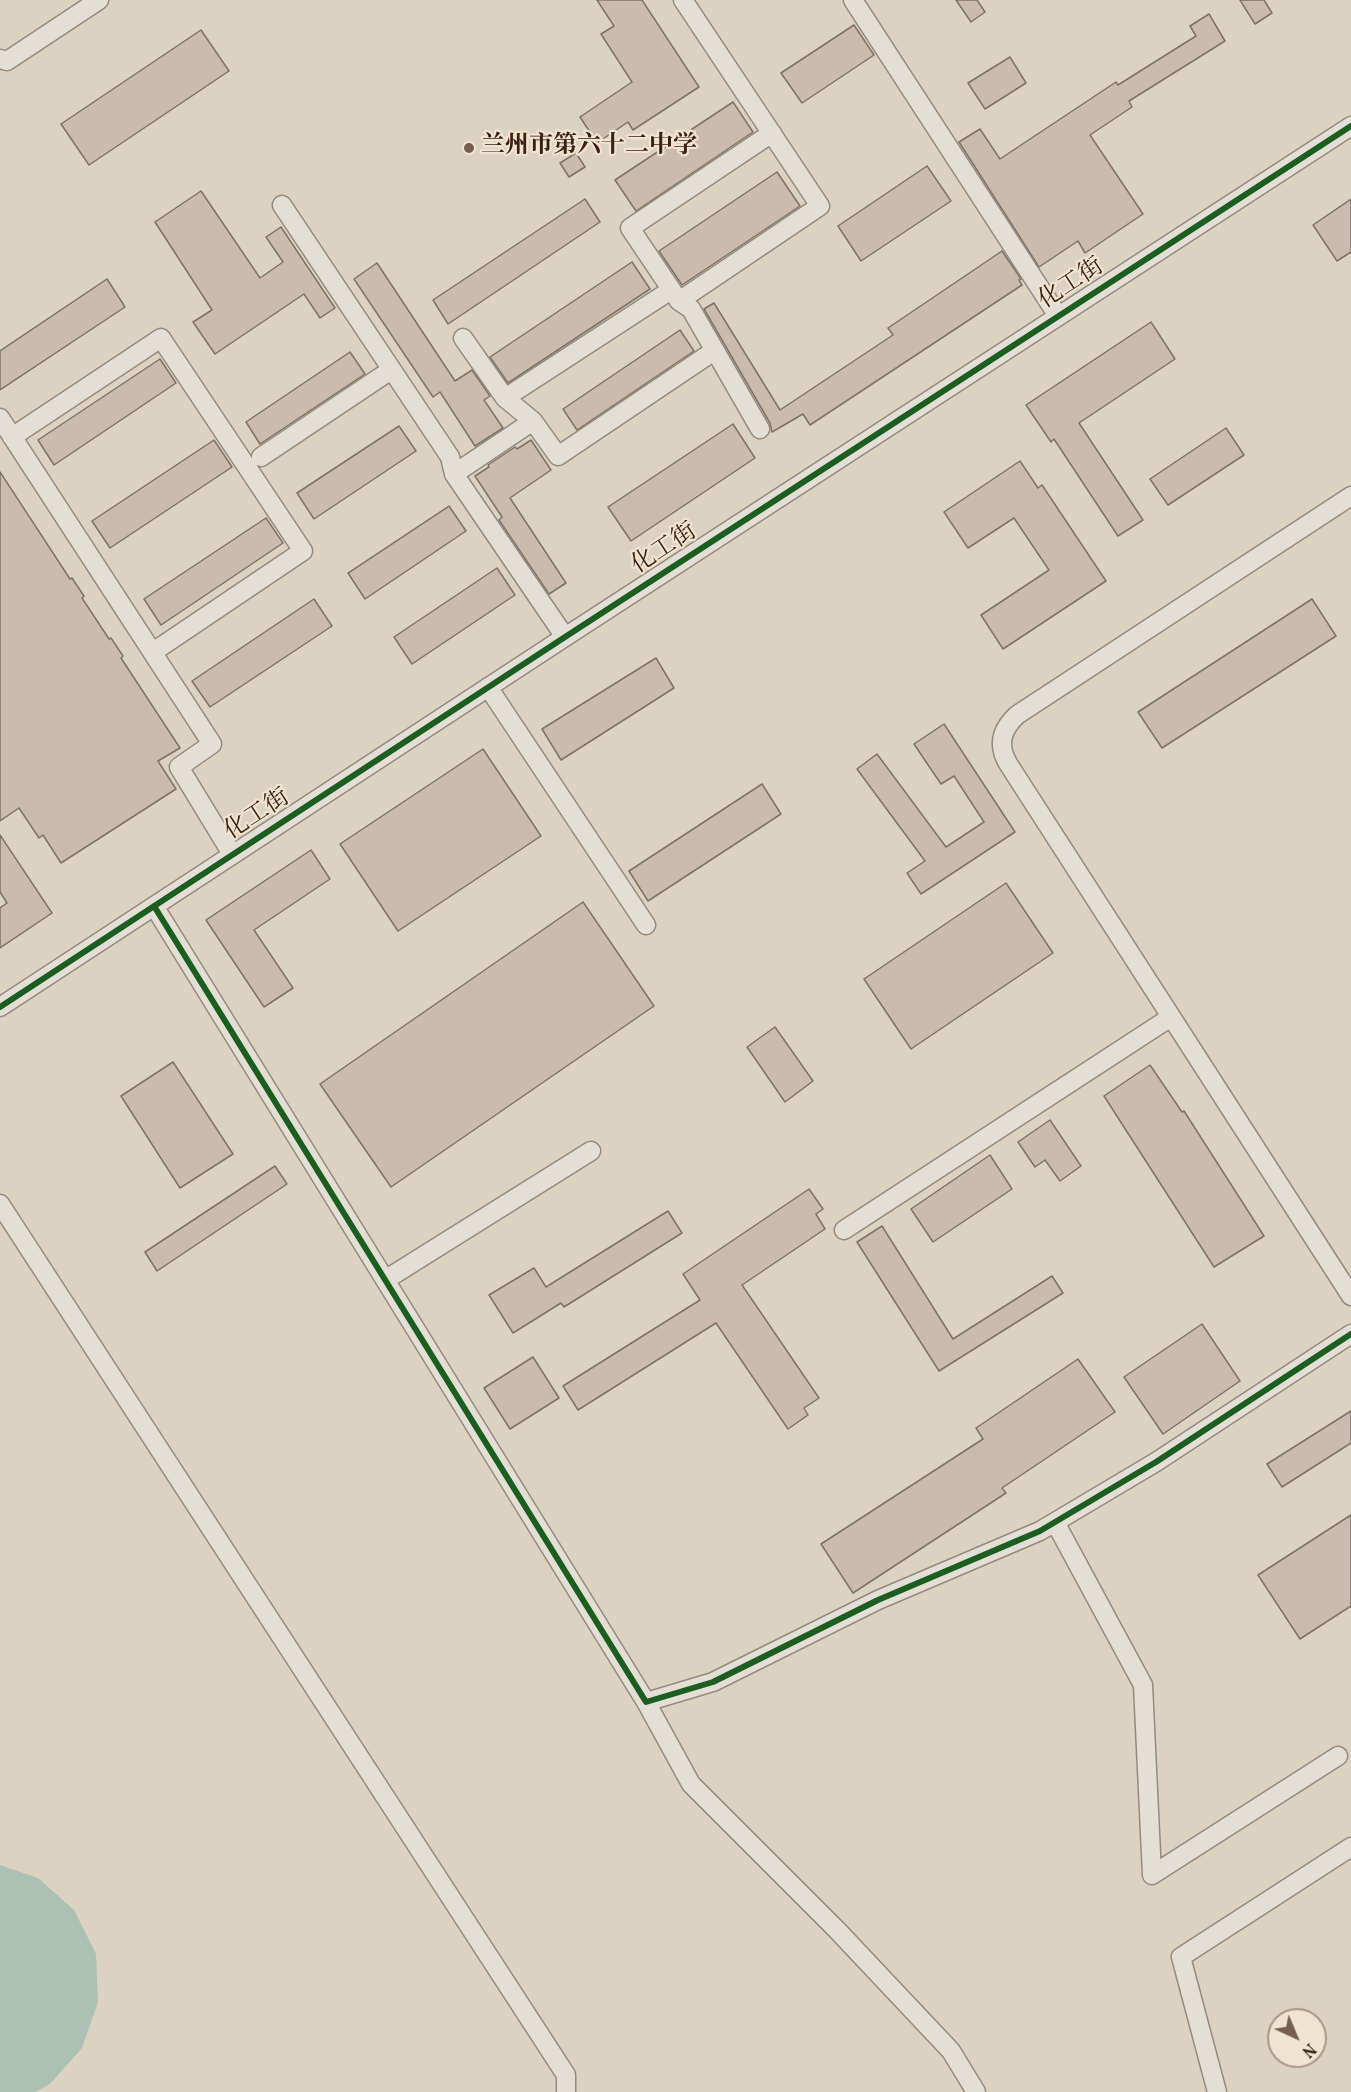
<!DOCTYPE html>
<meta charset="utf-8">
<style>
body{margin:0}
#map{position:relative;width:1351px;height:2092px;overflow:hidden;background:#dcd2c1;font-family:Vollkorn,serif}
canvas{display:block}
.north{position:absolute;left:1267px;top:2008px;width:60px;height:60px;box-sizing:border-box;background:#efe4d0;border:2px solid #a89683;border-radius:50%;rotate:136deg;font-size:16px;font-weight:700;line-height:24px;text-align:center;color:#3d2110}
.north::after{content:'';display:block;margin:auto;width:21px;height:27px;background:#755f4e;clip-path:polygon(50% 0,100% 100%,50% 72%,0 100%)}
</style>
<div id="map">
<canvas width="1351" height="2092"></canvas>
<div class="north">N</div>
</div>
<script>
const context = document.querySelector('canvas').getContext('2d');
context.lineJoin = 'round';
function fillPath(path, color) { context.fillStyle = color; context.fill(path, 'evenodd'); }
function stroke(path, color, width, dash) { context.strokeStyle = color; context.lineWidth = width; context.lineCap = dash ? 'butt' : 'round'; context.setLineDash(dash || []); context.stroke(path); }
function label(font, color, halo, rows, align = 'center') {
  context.font = font + ' Vollkorn,"Noto Serif SC",serif'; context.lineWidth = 4.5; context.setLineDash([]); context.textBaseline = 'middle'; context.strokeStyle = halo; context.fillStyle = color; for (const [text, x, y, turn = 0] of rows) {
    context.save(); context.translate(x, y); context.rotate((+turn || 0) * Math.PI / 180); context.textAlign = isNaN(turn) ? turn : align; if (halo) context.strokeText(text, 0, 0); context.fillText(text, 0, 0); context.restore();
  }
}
const water = new Path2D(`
 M0,1865L38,1878L74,1910L96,1954L98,2002L82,2048L50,2084L35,2092H0Z`);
const building = new Path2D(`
 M597,0H642L699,87L633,130L628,122L597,143L580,117L632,82L601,34L614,26Z
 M956,0H977L985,12L971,22Z
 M1240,0H1264L1272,13L1255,24Z
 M1209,14L1225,41L1129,101L1132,107L1090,135L1143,214L1085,253L1078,241L1039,267L959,142L980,129L1000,159L1116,82L1118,85L1196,36L1190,26Z
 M854,25L874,55L802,103L781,73Z
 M201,30L229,71L89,165L61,124Z
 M1010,57L1026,83L985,109L968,83Z
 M733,102L753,132L636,211L615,180Z
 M576,153L585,167L569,177L560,163Z
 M927,166L951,201L861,261L838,226Z
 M777,172L800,206L682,285L659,251Z
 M201,191L260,278L283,262L266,237L281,227L335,308L320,318L304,294L215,354L193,322L212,310L155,222Z
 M585,199L600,222L448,324L433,300Z
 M1351,199V252L1337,261L1313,225Z
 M1002,251L1021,279L1019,280L1022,285L810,425L803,414L772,432L770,423L704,309L714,303L780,410L893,335L888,328Z
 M632,262L650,289L508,383L490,357Z
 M377,263L455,381L472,370L490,396L484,400L503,428L475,446L440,392L433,397L354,279Z
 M107,279L125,307L0,390V351Z
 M1151,322L1175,359L1079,423L1143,520L1118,536L1054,439L1051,442L1026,405Z
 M680,330L694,351L577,430L563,409Z
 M350,352L365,374L260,444L246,422Z
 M160,359L176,383L54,465L38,440Z
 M733,424L755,458L631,541L608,507Z
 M399,426L416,451L314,519L297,493Z
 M1226,428L1244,455L1168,505L1150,479Z
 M214,440L232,467L110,548L92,521Z
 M531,440L551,470L510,498L566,583L549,594L499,520L502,517L475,476L489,467L488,465L515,447L517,449Z
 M1020,461L1038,488L1042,485L1106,581L1003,649L981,615L1049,570L1014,518L968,548L944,512Z
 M0,472L70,579L72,578L84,596L82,598L109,639L111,638L123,656L121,658L180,748L158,761L176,789L61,863L43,835L39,838L19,808L0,821Z
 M449,506L466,531L365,599L348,573Z
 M266,518L283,543L161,625L144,599Z
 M497,568L515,595L412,664L394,637Z
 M314,599L332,626L210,707L192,681Z
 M1312,599L1336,636L1162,748L1138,712Z
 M656,658L674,688L561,760L542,729Z
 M944,724L1015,832L921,894L907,873L925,861L857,769L877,754L946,847L984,822L954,776L941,784L914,744Z
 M483,749L541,836L398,931L340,844Z
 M762,784L781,814L648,901L629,871Z
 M0,835L52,913L0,948V908L7,903L0,892Z
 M311,850L330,879L254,930L293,988L264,1007L206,920Z
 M1006,883L1053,953L911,1049L864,979Z
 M583,902L654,1006L391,1187L320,1084Z
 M775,1027L813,1081L785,1102L747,1047Z
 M173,1062L233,1154L180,1188L121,1096Z
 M1150,1065L1182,1112L1184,1111L1264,1236L1214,1267L1104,1096Z
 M1050,1120L1081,1166L1060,1181L1045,1160L1035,1167L1018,1142Z
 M990,1155L1012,1189L933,1242L911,1209Z
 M275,1166L287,1184L157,1271L145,1252Z
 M809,1189L823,1209L816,1214L825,1229L742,1285L819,1398L804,1408L808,1415L788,1429L716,1323L578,1410L563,1386L700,1300L683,1274Z
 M668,1211L682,1233L564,1307L561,1303L513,1333L489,1295L534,1268L546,1287Z
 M882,1226L953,1339L1052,1276L1063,1293L939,1371L857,1242Z
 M1202,1324L1240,1381L1163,1434L1124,1377Z
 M533,1357L559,1398L510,1429L484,1388Z
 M1078,1359L1115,1412L1002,1488L1006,1493L853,1593L821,1544L983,1439L976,1428Z
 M1351,1411V1443L1282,1487L1267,1464Z
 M1351,1515V1606L1300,1639L1258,1575Z`);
const minor = new Path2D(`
 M683,0L820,206L679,301L630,228L772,133
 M853,0L1058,316
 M0,59L7,61L99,0
 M282,205L450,457L454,474L565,637
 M679,301L691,309L760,429
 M463,338L505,398L533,421L558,456L714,351
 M505,398L671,290
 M0,418L212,744L179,767L232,854
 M12,437L161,338L303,551L153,652
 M261,457L391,370
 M454,474L533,421
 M1351,496L1017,715C1001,730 997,746 1009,765L1351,1296
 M488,687L646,925
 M154,906L646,1702L713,1682L878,1600L1040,1531L1156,1462L1351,1334
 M0,1007L565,637L1351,126
 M0,1204L566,2075V2092
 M844,1230L1171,1017
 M385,1280L591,1151
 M1055,1522L1143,1685L1152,1875L1338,1756
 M646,1702L691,1784L837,1930L951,2051L976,2092
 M1217,2092L1181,1957L1351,1847`);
const cycleway = new Path2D(`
 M154,906L646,1702L713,1682L878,1600L1040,1531L1156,1462L1351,1334
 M0,1007L565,637L1351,126`);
const markers = [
 [469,148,6,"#755f4e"]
];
const poiNames = [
 ["兰州市第六十二中学",481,148]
];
const streetNames = [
 ["化工街",1072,285,-33],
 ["化工街",665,550,-33],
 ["化工街",258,816,-33]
];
fillPath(water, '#acc0b4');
fillPath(building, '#cbbbae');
stroke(building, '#7c7368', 1.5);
stroke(minor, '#948a7f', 21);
stroke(minor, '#e4dfd6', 18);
stroke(cycleway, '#1b5e20', 6);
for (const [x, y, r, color] of markers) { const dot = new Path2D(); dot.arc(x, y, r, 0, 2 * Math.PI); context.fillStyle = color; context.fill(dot); stroke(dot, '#efe4d0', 2); }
label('bold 24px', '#3d2110', '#efe4d0', poiNames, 'left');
label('24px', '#3d2110', '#efe4d0', streetNames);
</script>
